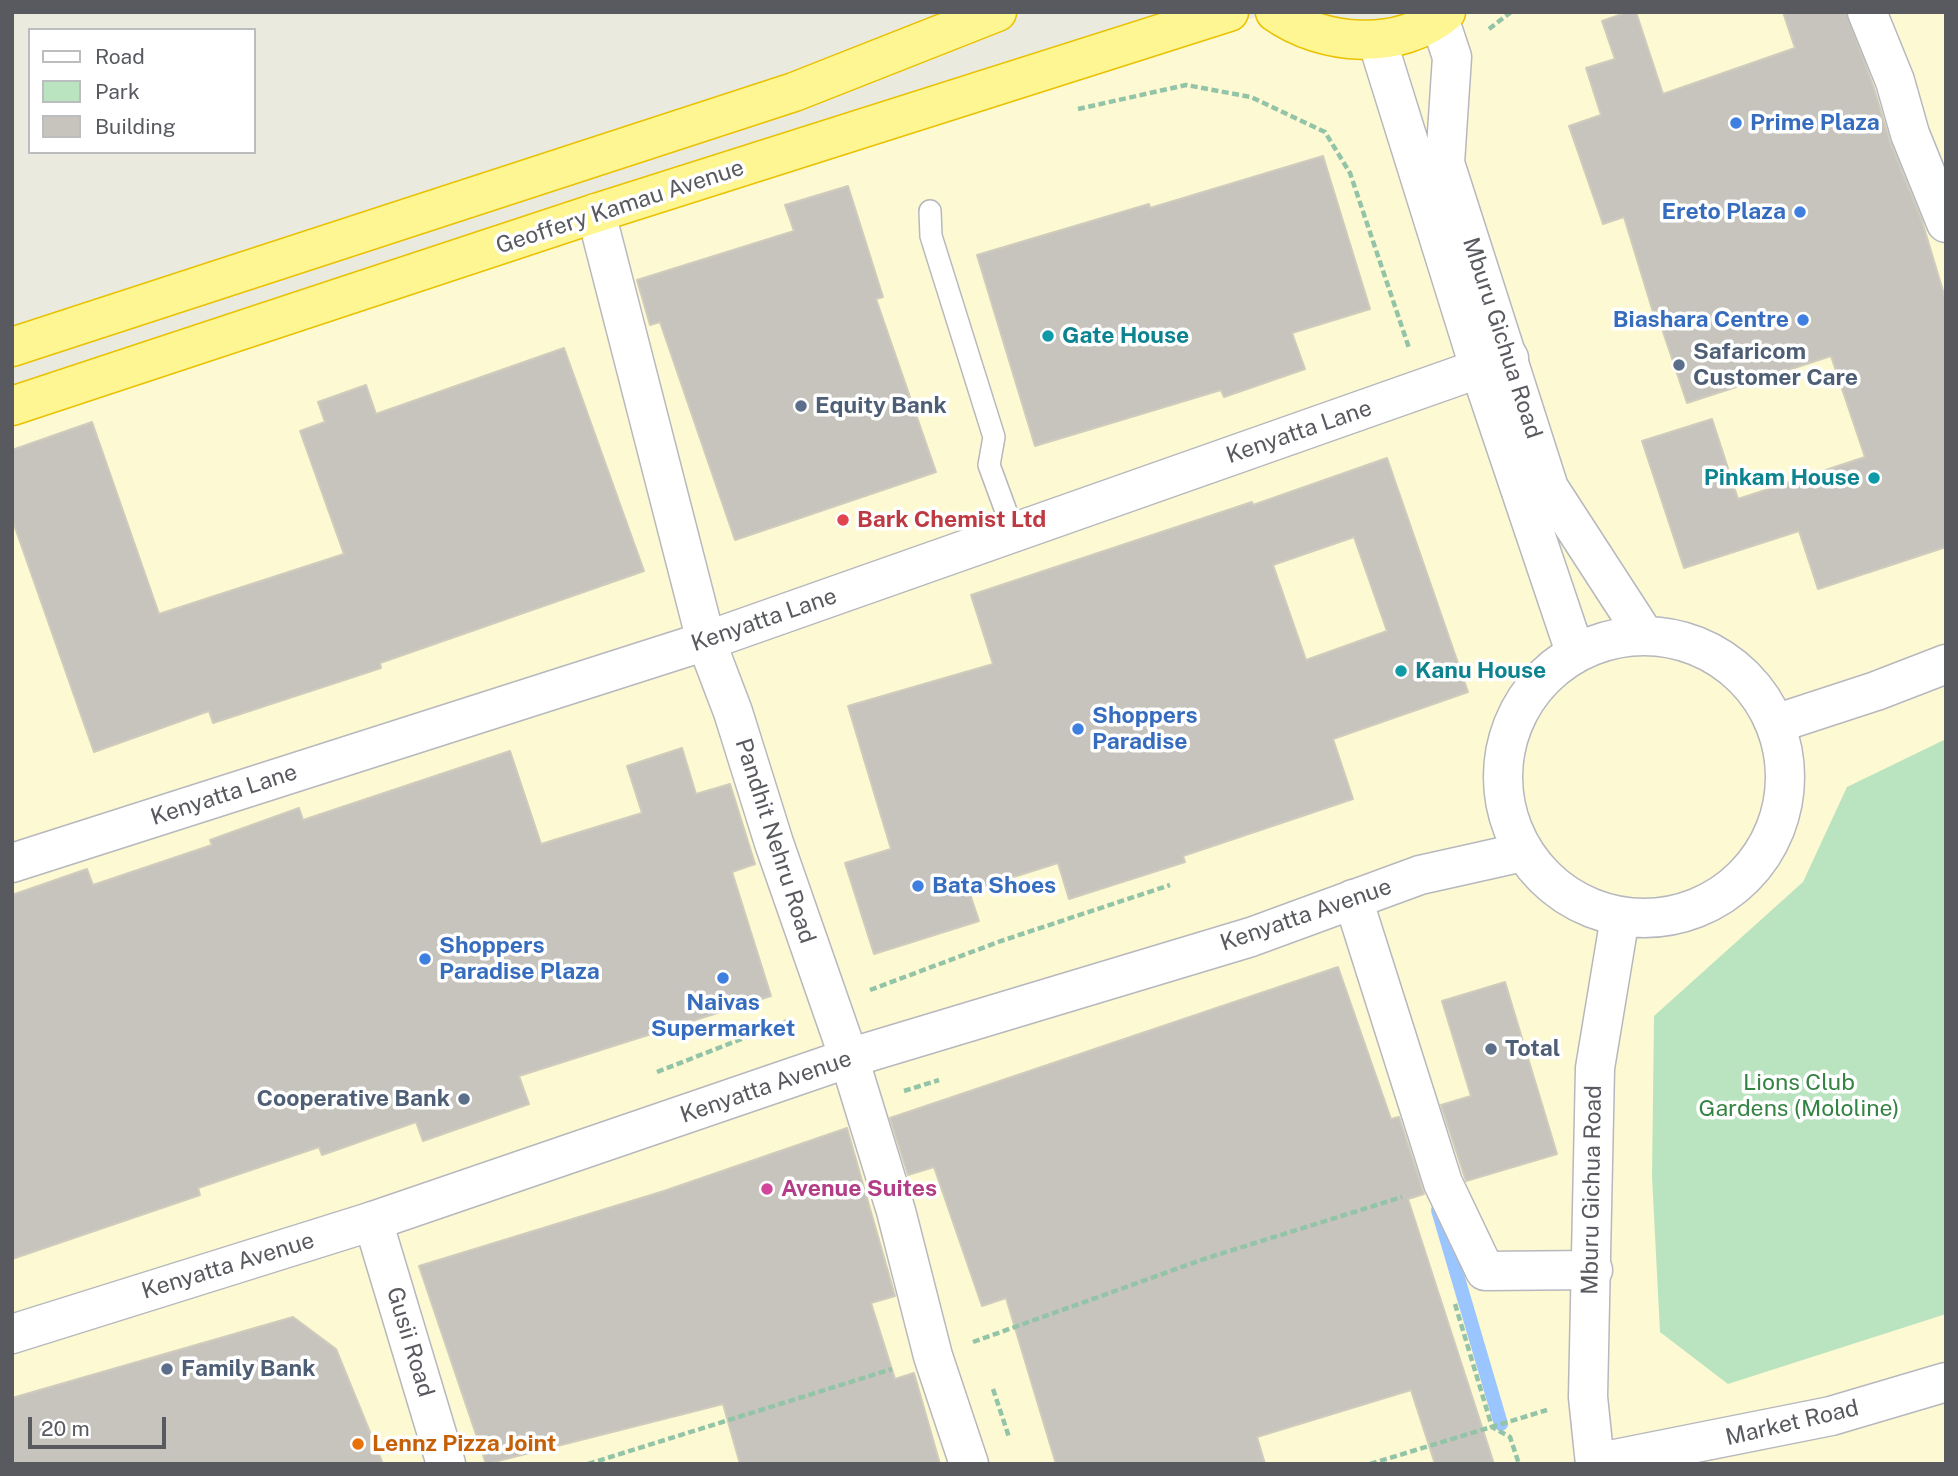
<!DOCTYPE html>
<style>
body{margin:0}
#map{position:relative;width:1958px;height:1476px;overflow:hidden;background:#ebeadf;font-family:"Public Sans",sans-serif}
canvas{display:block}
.frame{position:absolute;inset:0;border:14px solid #585a60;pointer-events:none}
.legend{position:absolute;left:28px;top:28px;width:228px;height:126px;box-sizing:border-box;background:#fff;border:2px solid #bcbdbf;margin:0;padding:9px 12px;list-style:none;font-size:21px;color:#585a60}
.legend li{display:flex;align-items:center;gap:14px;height:35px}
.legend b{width:35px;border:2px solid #bcbdbf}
.scale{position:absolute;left:28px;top:1417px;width:138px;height:32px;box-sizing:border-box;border:4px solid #585a60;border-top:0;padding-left:9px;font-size:21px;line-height:24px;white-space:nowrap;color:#585a60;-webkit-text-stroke:5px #fff;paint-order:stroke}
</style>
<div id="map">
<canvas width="1958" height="1476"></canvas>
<div class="frame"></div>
<ul class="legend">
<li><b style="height:9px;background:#fff"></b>Road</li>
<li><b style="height:19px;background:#bae4c0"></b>Park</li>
<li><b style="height:19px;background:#c6c4bc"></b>Building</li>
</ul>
<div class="scale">20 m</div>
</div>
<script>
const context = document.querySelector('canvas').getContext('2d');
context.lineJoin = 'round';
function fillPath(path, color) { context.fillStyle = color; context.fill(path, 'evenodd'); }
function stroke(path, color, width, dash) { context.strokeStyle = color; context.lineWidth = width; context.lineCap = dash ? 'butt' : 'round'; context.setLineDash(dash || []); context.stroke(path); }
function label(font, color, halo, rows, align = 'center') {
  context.font = font + ' "Public Sans",sans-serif'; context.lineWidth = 7; context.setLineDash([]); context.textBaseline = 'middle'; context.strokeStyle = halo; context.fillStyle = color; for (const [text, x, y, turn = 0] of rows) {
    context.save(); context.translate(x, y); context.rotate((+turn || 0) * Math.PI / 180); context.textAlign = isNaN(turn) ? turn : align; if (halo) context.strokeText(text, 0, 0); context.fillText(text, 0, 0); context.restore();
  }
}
const commercial = new Path2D(`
 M1271,12L1312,26L1464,12H1946V1464H12V426Z`);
const green = new Path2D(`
 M1946,739V1314L1728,1384L1660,1332L1652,1177L1654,1016L1803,882L1847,787Z`);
const stream = new Path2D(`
 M1438,1210L1501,1424`);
const building = new Path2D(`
 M1628,12H1636L1663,94L1795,48L1783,12H1846L1874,88L1890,142L1922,221L1946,301V547L1818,589L1799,531L1684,568L1642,441L1712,419L1738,499L1865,457L1831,356L1687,403L1656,311L1653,312L1624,217L1603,224L1569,126L1601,115L1586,68L1615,59L1602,21Z
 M1323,156L1370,309L1292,333L1305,369L1224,397L1221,390L1035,446L977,255L1149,204L1150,208Z
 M848,186L883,297L876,299L936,472L735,540L660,322L650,325L637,280L794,231L785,205Z
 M564,348L644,571L380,663L381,668L213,723L209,711L94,752L12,519V450L92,422L159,614L344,554L300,431L325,422L318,402L366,385L376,414Z
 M1387,458L1468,692L1333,739L1353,799L1183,856L1185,862L1069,899L1058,863L969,891L979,921L874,954L845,863L891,849L848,706L993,664L971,595L1252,502L1253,505ZM1354,537L1387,631L1306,660L1273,565Z
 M682,748L696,794L730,784L755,864L732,872L771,996L519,1076L529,1104L423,1141L416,1122L322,1155L319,1147L198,1188L200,1195L12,1259V895L87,869L93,885L212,845L210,840L299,808L303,820L510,751L541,844L642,813L627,766Z
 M1338,967L1391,1119L1399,1117L1424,1194L1408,1199L1494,1464H1435L1411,1390L1257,1437L1265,1464H1056L1006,1298L982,1306L934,1167L908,1175L890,1118Z
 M1505,982L1557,1154L1466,1181L1441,1105L1471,1096L1442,1001Z
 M847,1128L895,1296L871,1303L895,1379L914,1373L940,1464H740L723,1404L486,1464L419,1266L664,1191Z
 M293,1317L336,1349L383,1464H12V1398Z`);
const path = new Path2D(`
 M1489,29L1511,12
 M1078,109L1186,85L1251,97L1325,132L1350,173L1409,348
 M870,990L1001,941L1170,885
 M657,1072L790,1020
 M904,1091L939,1080
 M1455,1304L1492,1427L1510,1437L1519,1464
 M973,1342L1204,1259L1402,1197
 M993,1389L1009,1437
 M588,1464L892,1369
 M1370,1464L1547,1410`);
const service = new Path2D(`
 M930,211L931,236L994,437L989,465L1014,533`);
const minor = new Path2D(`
 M1867,12L1895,81L1910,134L1946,223
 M596,213L706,641L733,712L774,843L849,1058L896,1211L933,1356L969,1464
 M1778,723L1876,691L1946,664
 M12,863L706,641L1509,358
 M1353,899L1443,1183L1485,1271L1593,1270
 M373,1221L446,1464
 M1595,1463L1831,1416L1946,1382`);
const tertiary = new Path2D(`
 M1439,18L1452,57L1445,163L1549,488L1643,633
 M1377,40L1480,370L1575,652
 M1503 777a141 141 0 1 1 282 0a141 141 0 1 1-282 0Z
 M12,1334L373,1221L849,1058L1251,937L1420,875L1523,852
 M1595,1464L1588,1397L1595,1068L1620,917`);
const trunk = new Path2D(`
 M1275,12C1323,46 1399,52 1446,12
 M12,347L794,92L997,12
 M12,406L596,213L1229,12`);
const markers = [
 [1736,123,7,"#3f7fe0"],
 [1800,212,7,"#3f7fe0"],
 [1803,320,7,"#3f7fe0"],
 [1048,336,7,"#0f9aa8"],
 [1679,365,7,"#5c6f8a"],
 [801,406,7,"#5c6f8a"],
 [1874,478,7,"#0f9aa8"],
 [843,520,7,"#e0444e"],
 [1401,671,7,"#0f9aa8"],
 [1078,729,7,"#3f7fe0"],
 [918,886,7,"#3f7fe0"],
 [425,959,7,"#3f7fe0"],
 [723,978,7,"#3f7fe0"],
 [1491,1049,7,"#5c6f8a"],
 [464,1099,7,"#5c6f8a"],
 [767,1189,7,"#d1479c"],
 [167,1369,7,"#5c6f8a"],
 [358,1444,7,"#e8710a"]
];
const shopNames = [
 ["Prime Plaza",1750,123],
 ["Ereto Plaza",1786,212,"right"],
 ["Biashara Centre",1789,320,"right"],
 ["Shoppers",1092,716],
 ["Paradise",1092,742],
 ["Bata Shoes",932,886],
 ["Shoppers",439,946],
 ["Paradise Plaza",439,972],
 ["Naivas",723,1003,"center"],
 ["Supermarket",723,1029,"center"]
];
const streetNames = [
 ["Geoffery Kamau Avenue",620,207,-18],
 ["Mburu Gichua Road",1502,338,72],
 ["Kenyatta Lane",1299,432,-19],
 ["Kenyatta Lane",764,620,-19],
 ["Kenyatta Lane",224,795,-18],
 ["Pandhit Nehru Road",775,841,72],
 ["Kenyatta Avenue",1306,915,-19],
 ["Kenyatta Avenue",766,1087,-19],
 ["Mburu Gichua Road",1592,1190,-89],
 ["Kenyatta Avenue",228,1266,-17],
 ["Gusii Road",410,1342,73],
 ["Market Road",1792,1423,-13]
];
const cultureNames = [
 ["Gate House",1062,336],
 ["Pinkam House",1860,478,"right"],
 ["Kanu House",1415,671]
];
const serviceNames = [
 ["Safaricom",1693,352],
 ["Customer Care",1693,378],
 ["Equity Bank",815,406],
 ["Total",1505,1049],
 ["Cooperative Bank",450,1099,"right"],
 ["Family Bank",181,1369]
];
const healthNames = [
 ["Bark Chemist Ltd",857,520]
];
const parkNames = [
 ["Lions Club",1799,1083],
 ["Gardens (Mololine)",1799,1109]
];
const hotelNames = [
 ["Avenue Suites",781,1189]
];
const foodNames = [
 ["Lennz Pizza Joint",372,1444]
];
fillPath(commercial, '#fdf9d2');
fillPath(green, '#bae4c0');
stroke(stream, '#9bc5ff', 14);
fillPath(building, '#c6c4bc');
stroke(building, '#d0ccbd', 2);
stroke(service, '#b7b8be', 24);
stroke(minor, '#b7b8be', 41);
stroke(tertiary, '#b7b8be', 41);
stroke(trunk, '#e9c101', 41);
stroke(path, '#94c4a8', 4.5, [7, 3.5]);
stroke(service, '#fff', 21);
stroke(minor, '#fff', 38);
stroke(tertiary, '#fff', 38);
stroke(trunk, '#fef692', 38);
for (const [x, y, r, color] of markers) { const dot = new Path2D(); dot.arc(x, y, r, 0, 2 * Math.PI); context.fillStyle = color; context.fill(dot); stroke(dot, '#fff', 2.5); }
label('bold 23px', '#366cbe', '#fff', shopNames, 'left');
label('23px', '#585a60', '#fff', streetNames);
label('bold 23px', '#0d838f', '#fff', cultureNames, 'left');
label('bold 23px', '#4e5e75', '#fff', serviceNames, 'left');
label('bold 23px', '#be3a42', '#fff', healthNames, 'left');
label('23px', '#348343', '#fff', parkNames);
label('bold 23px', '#b23c85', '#fff', hotelNames, 'left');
label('bold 23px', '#c56008', '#fff', foodNames, 'left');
</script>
